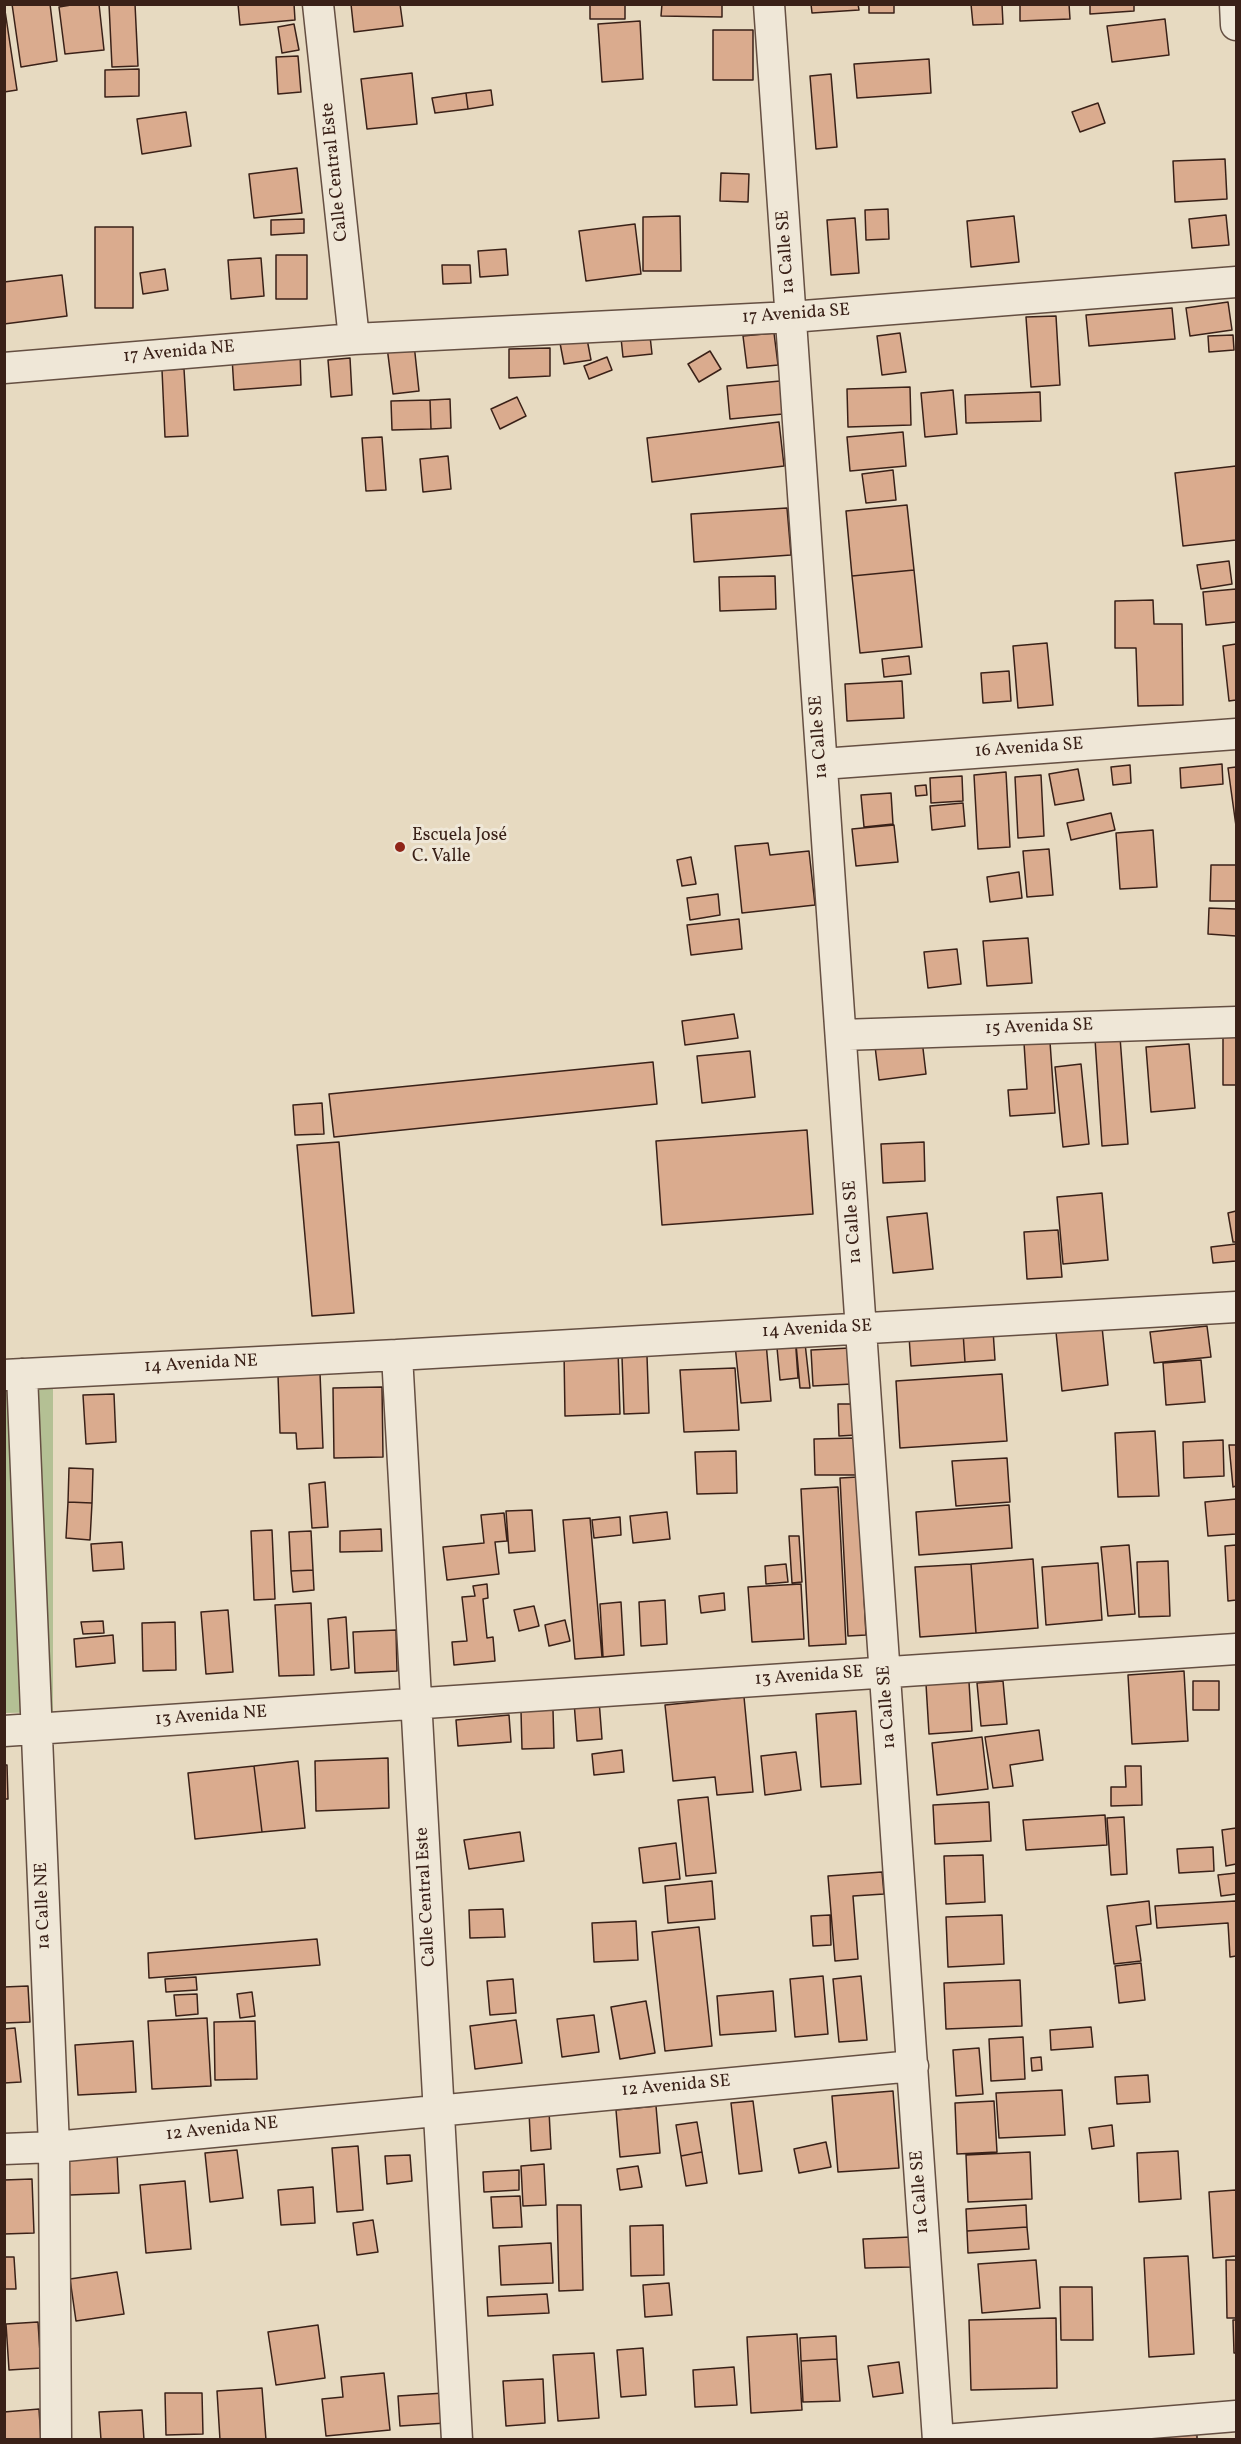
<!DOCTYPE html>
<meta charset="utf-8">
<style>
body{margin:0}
#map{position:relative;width:1241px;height:2444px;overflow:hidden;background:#e7dac1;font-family:Vollkorn,serif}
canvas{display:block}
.frame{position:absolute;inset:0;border:6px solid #3a2118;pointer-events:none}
</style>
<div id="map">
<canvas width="1241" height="2444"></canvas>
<div class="frame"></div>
</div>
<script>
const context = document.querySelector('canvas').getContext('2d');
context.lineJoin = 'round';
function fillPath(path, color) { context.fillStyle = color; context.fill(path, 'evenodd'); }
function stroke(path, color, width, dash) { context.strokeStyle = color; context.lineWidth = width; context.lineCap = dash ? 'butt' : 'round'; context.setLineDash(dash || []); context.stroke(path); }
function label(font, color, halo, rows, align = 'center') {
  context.font = font + ' Vollkorn,serif'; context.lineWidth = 6; context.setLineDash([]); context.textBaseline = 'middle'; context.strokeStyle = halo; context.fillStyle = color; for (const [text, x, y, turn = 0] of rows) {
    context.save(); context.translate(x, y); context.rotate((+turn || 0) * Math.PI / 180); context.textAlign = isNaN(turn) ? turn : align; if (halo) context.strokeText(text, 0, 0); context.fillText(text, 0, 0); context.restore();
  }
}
const green = new Path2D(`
 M53,1388V1712L5,1713V1391Z`);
const building = new Path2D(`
 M4,4L17,90L4,92Z
 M12,4H50L57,61L21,67Z
 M77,4H99L104,50L65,54L59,7Z
 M109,4H135L138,66L112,67Z
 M238,4H294L295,20L240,25Z
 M351,4H400L403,26L354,32Z
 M590,4H625V19H590Z
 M662,4H722V17L661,16Z
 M811,4H858L859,10L812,13Z
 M869,4H894V13H869Z
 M971,4H1002L1003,24L973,25Z
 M1020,4H1069L1070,19L1020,21Z
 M1090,4H1134V11L1090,14Z
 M1165,19L1169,55L1112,62L1107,26Z
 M640,21L643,79L602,82L598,24Z
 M294,24L299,50L282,53L278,27Z
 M713,30H753V80H713Z
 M298,56L301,92L278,94L276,57Z
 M929,59L931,93L857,98L854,64Z
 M139,69V96L105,97V70Z
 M412,73L417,124L367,129L361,79Z
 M831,74L837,147L816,149L810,76Z
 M491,90L493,105L468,109L466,93Z
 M466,93L468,109L435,113L432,98Z
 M1098,103L1105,123L1080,132L1072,112Z
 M186,112L191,146L142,154L137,119Z
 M1225,159L1227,199L1175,202L1173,161Z
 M297,168L302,213L254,218L249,174Z
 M721,173L749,174L748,202L720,201Z
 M888,209L889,239L866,240L865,210Z
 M1226,215L1229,245L1192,248L1189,219Z
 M680,216L681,271H643V217Z
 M1014,216L1019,262L971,267L967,221Z
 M855,218L859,273L831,275L827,220Z
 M304,219V233L271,235V220Z
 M635,224L641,274L586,281L579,231Z
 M95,227H133V308H95Z
 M506,249L508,275L480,277L478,251Z
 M276,255H307V299H276Z
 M261,258L264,296L231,299L228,260Z
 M442,265H470L471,283L443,284Z
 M165,269L168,290L143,294L140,273Z
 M62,275L67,316L4,324V282Z
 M1228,302L1232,330L1190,336L1186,308Z
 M1172,308L1175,339L1089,346L1086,315Z
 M1056,316L1060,385L1031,387L1026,317Z
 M774,333L778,365L747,368L743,336Z
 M900,333L906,372L882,375L877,336Z
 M1233,335L1234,350L1209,352L1208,336Z
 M650,336L652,354L623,357L621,338Z
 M587,339L591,360L564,364L560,343Z
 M414,344L419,391L393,394L387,347Z
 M550,348V376L509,378V349Z
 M710,351L721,369L699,382L688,364Z
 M300,352L301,385L234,390L232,357Z
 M607,357L612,370L589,379L584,366Z
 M350,358L352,395L331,397L328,360Z
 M184,369L188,436L165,437L162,370Z
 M780,381L783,414L730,419L727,386Z
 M910,387L911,425L848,427L847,389Z
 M953,390L957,434L925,437L921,393Z
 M1040,392L1041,421L966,423L965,395Z
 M517,397L526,416L500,429L491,409Z
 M450,399L451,428L431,429L430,400Z
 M430,400L431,429L392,430L391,401Z
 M779,422L784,466L652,482L647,438Z
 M903,432L906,466L850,471L847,437Z
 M382,437L386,490L366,491L362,438Z
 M448,456L451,489L423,492L420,459Z
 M1236,466V540L1183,546L1175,473Z
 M893,470L896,500L866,503L862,474Z
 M907,505L914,570L852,576L846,511Z
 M787,508L791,555L694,562L691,514Z
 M1229,561L1232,584L1201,589L1197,565Z
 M914,570L922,647L860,653L852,576Z
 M775,576L776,609L720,611L719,577Z
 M1236,589V622L1206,625L1203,592Z
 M1153,600L1154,624H1182L1183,705L1138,706L1136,648H1115V601Z
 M1047,643L1053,705L1018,708L1013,646Z
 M1236,644V700L1229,701L1223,646Z
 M909,656L911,674L884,677L882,659Z
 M1009,671L1011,701L983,703L981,673Z
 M902,681L904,718L847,721L845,684Z
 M1222,764L1223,784L1181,788L1180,768Z
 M1130,765L1131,783L1113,785L1111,767Z
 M1236,767V826L1228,768Z
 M1078,769L1084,800L1055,805L1049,774Z
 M1006,772L1010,847L978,849L974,775Z
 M1041,775L1044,836L1018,838L1015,777Z
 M962,776L963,801L931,803L930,778Z
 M926,785L927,795L916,796L915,786Z
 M891,793L893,824L864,827L861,795Z
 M963,803L965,826L932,830L930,806Z
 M1111,813L1115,830L1071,840L1067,823Z
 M894,825L898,862L856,866L852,829Z
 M1153,830L1157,887L1120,889L1116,833Z
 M768,843L770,855L809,851L815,905L742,913L735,846Z
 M1049,849L1053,895L1027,897L1023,851Z
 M691,857L696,884L682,886L677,860Z
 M1211,865H1236V901H1210Z
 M1019,872L1022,898L990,902L987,877Z
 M718,894L720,915L690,920L687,898Z
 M1209,908L1236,909V936L1208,934Z
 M739,919L742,949L691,955L687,925Z
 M1028,938L1032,983L987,986L983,941Z
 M957,949L961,984L928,988L924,952Z
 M734,1014L738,1038L685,1045L682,1021Z
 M1223,1032H1236V1085H1223Z
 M1120,1037L1128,1144L1102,1146L1095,1039Z
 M922,1040L926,1074L879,1080L875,1046Z
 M1050,1042L1055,1113L1010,1116L1008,1090L1027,1089L1024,1043Z
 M1189,1044L1195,1108L1151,1112L1146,1047Z
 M750,1051L755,1097L702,1103L697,1056Z
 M653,1062L657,1104L334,1137L329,1094Z
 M1081,1064L1089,1144L1063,1147L1055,1067Z
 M322,1103L324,1134L295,1135L293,1105Z
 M807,1130L813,1214L662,1225L656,1141Z
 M339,1142L354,1313L312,1316L297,1145Z
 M924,1142L925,1181L883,1183L881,1144Z
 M1102,1193L1108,1260L1063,1264L1057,1197Z
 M1236,1211V1242H1233L1228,1213Z
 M927,1213L933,1269L893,1273L887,1217Z
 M1058,1230L1062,1277L1027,1279L1024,1232Z
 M1236,1244V1261L1213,1263L1211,1247Z
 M1101,1317L1108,1385L1062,1391L1055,1322Z
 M1207,1326L1211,1357L1154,1363L1150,1332Z
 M993,1330L995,1360L965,1362L963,1332Z
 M963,1332L965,1362L911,1366L909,1336Z
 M795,1335L798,1378L780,1380L776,1337Z
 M766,1342L771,1401L741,1403L735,1345Z
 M805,1343L810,1388H800L796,1344Z
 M850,1348L852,1384L813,1386L811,1350Z
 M618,1350L620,1414L565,1416L564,1352Z
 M647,1356L649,1413L624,1414L622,1357Z
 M1201,1360L1205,1402L1166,1405L1163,1363Z
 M735,1368L739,1430L684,1432L680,1370Z
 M320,1373L323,1448L297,1449L296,1433H280L278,1375Z
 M1002,1374L1007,1441L900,1448L896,1381Z
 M382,1387L383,1457L334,1458L333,1388Z
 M114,1394L116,1442L86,1444L83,1395Z
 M838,1404H855L856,1435L839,1436Z
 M1155,1431L1159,1496L1118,1497L1115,1433Z
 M855,1438L856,1475H815L814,1439Z
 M1223,1440L1224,1476L1184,1478L1183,1442Z
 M1229,1445H1236V1486L1233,1487Z
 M736,1451L737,1493L697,1494L695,1452Z
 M1007,1458L1010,1502L956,1506L952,1461Z
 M69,1468L93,1469L92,1503L68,1502Z
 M858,1477L866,1635L848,1636L840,1478Z
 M325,1482L328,1527L312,1528L309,1484Z
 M838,1487L846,1644L809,1646L801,1489Z
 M1236,1499V1534L1208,1536L1205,1502Z
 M68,1502L92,1503L90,1540L66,1538Z
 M1009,1505L1012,1548L919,1555L916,1512Z
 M532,1510L535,1551L509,1553L506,1511Z
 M667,1512L670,1539L633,1543L630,1516Z
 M504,1513L507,1541L495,1542L499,1574L447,1580L443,1547L484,1543L481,1515Z
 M620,1517L621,1535L594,1538L592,1520Z
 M590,1518L602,1657L575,1659L563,1520Z
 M381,1529L382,1551L340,1552V1531Z
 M272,1530L275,1599L254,1600L251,1531Z
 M311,1531L313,1570L291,1571L289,1532Z
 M789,1536H799L802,1582L792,1583Z
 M122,1542L124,1569L93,1571L91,1544Z
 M1129,1545L1135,1614L1108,1616L1101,1547Z
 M1236,1545V1600L1228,1601L1225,1546Z
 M1033,1559L1038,1628L976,1633L971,1564Z
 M1168,1561L1170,1616L1139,1617L1137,1562Z
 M1098,1563L1102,1620L1046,1625L1042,1567Z
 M786,1564L788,1582L766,1584L765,1566Z
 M971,1564L976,1633L920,1637L915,1567Z
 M313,1570L314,1590L293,1592L291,1571Z
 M487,1584L488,1598L483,1599L487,1638L493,1637L495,1661L454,1665L452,1642L467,1641L462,1597L475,1596L473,1586Z
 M801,1584L804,1639L752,1642L748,1587Z
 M724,1593L725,1610L701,1613L699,1596Z
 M665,1600L667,1644L641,1646L639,1602Z
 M621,1602L624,1655L603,1657L600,1604Z
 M311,1603L314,1675L279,1676L275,1605Z
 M534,1606L539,1626L519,1631L514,1610Z
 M228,1610L233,1672L206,1674L201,1612Z
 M346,1617L349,1668L331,1670L328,1619Z
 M565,1620L570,1641L549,1646L545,1625Z
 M103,1621L104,1633L83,1634L81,1622Z
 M175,1622L176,1670L143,1671L142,1623Z
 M396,1630L397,1671L355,1673L353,1632Z
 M113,1635L115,1663L76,1667L74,1639Z
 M1184,1671L1188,1741L1132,1744L1128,1675Z
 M1003,1681L1007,1724L981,1726L977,1683Z
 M1193,1681H1219V1710H1193Z
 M969,1682L972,1731L929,1734L926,1684Z
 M744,1697L753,1792L717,1795L715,1777L673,1781L665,1705Z
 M599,1700L602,1739L577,1741L574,1702Z
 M553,1710L554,1748L522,1749L521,1711Z
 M856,1711L861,1784L821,1787L816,1714Z
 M509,1715L511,1742L458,1746L456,1720Z
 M1039,1730L1043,1760L1010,1765L1013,1786L993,1788L985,1737Z
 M982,1737L988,1789L937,1795L932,1743Z
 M622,1750L624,1772L594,1775L592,1754Z
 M796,1752L801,1790L765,1795L761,1756Z
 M388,1758L389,1808L316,1811L315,1761Z
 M298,1761L305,1828L262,1832L254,1766Z
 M4,1765H7L8,1799H4Z
 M254,1766L262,1832L195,1839L188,1773Z
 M1125,1766H1141L1142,1805L1111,1806V1787H1126Z
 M708,1797L716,1873L686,1876L678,1800Z
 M989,1802L991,1841L935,1844L933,1805Z
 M1105,1815L1107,1845L1026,1850L1023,1820Z
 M1124,1817L1127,1874L1111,1875L1107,1818Z
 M1236,1828V1864L1226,1866L1222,1830Z
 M520,1832L524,1861L469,1869L464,1840Z
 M676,1843L680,1879L643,1883L639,1848Z
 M1213,1847L1214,1871L1179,1873L1177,1849Z
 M983,1855L985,1902L946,1904L944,1856Z
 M882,1872L884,1894L853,1896L858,1959L835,1961L828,1876Z
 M1236,1873V1894L1221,1896L1218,1875Z
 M712,1881L715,1919L668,1923L665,1886Z
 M1149,1901L1151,1924L1136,1926L1141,1961L1114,1964L1107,1906Z
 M1236,1901V1956L1230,1957L1228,1923L1157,1928L1155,1906Z
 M503,1909L505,1937L470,1938L469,1910Z
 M830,1915L831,1945L813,1946L811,1916Z
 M1002,1915L1004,1964L948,1967L946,1917Z
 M636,1921L638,1960L594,1962L592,1923Z
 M699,1927L712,2046L665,2051L652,1932Z
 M317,1939L320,1965L149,1978L148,1953Z
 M1141,1963L1145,2000L1119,2003L1115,1966Z
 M823,1976L828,2034L795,2037L790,1979Z
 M861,1976L867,2040L839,2042L833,1979Z
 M196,1977L197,1990L166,1992L165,1979Z
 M513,1979L516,2013L490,2015L487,1981Z
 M1020,1980L1022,2026L946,2029L944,1983Z
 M28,1986L30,2022L4,2023V1987Z
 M773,1991L776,2031L720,2035L717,1996Z
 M252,1992L255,2016L240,2018L237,1994Z
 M197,1994L198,2014L176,2016L174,1995Z
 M646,2001L655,2053L620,2059L611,2007Z
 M594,2015L599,2052L562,2057L557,2019Z
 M207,2018L211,2086L152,2089L148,2021Z
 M516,2020L522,2063L475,2069L470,2026Z
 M255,2021L257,2079L215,2080L214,2022Z
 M1091,2027L1093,2047L1051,2050L1050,2030Z
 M15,2028L21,2082L4,2083V2029Z
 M1023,2037L1025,2079L991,2081L989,2039Z
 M133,2041L136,2092L78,2095L75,2045Z
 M979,2048L983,2094L956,2096L953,2050Z
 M1041,2057L1042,2070L1032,2071L1031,2058Z
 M1148,2075L1150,2102L1117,2104L1115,2077Z
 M1062,2090L1065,2135L999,2138L996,2093Z
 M893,2091L899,2168L838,2172L832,2096Z
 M753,2101L762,2171L739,2174L731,2103Z
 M994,2101L997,2152L957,2154L955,2103Z
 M656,2106L660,2153L620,2157L616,2110Z
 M549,2111L551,2149L531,2151L529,2112Z
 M697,2122L702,2152L681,2156L676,2125Z
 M1112,2125L1114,2146L1092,2149L1089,2128Z
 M826,2142L831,2167L799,2173L794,2149Z
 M358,2146L363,2210L337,2212L332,2148Z
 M237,2150L243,2198L210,2202L205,2153Z
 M1178,2151L1181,2199L1139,2202L1137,2153Z
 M702,2152L707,2183L686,2186L681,2156Z
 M1030,2152L1032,2199L968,2202L966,2155Z
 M117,2154L119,2193L70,2195L68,2157Z
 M410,2155L412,2181L387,2184L385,2156Z
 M544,2164L546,2205L523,2206L521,2166Z
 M638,2166L642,2187L620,2190L617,2169Z
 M519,2170V2190L484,2192L483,2172Z
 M32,2179L34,2233L4,2234V2180Z
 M185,2181L191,2249L146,2253L140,2185Z
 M313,2187L315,2223L281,2225L278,2190Z
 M1236,2190V2256L1213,2258L1209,2192Z
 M520,2196L522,2227L493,2228L491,2197Z
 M557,2205H581L583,2290L559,2291Z
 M1026,2205L1027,2227L967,2231L966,2209Z
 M373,2220L378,2252L357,2255L353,2223Z
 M663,2225L664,2275L631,2276L630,2226Z
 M1027,2227L1029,2249L968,2253L967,2231Z
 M911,2237L912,2267L865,2268L863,2239Z
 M551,2243L553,2283L501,2285L499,2246Z
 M1188,2256L1194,2354L1149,2357L1144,2258Z
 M4,2257H14L16,2289H4Z
 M1036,2260L1040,2308L982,2313L978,2264Z
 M1226,2260H1236V2318H1227Z
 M117,2272L124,2314L76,2321L70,2279Z
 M669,2283L672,2315L645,2317L643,2285Z
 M1060,2287H1092L1093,2340H1061Z
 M547,2294L549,2313L488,2316L487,2297Z
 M1056,2318L1057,2388L971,2390L969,2320Z
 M1233,2320H1236V2353H1234Z
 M38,2322L41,2368L9,2370L6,2324Z
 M318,2325L325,2378L276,2385L268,2332Z
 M797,2334L802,2410L751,2413L747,2337Z
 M836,2336L837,2359L801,2361L800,2338Z
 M643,2348L646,2395L621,2397L617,2350Z
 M594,2353L599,2418L558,2421L553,2355Z
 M837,2359L840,2401L803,2402L801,2361Z
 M899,2362L903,2393L873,2397L868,2366Z
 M734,2367L737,2405L695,2407L693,2370Z
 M384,2373L390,2430L326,2436L322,2399L343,2397L341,2377Z
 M543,2379L545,2423L506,2426L503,2381Z
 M262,2388L266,2440H220L217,2391Z
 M165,2393H202L203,2434L166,2435Z
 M444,2393L446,2423L400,2426L398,2396Z
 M39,2409L41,2440H4V2412Z
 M142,2410L144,2440H101L99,2412Z
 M1197,2435V2440H1146V2437Z`);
const minor = new Path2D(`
 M318,4L354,339
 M769,4L938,2440
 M1235,4L1236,25
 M4,368L354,339L791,317L1236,282
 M822,764L1236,734
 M841,1035L1236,1022
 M397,1355L457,2440
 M22,1374L54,2147L56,2440
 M4,1375L397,1355L1236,1307
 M4,1731L1236,1649
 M4,2149L54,2147L913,2066
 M944,2440L1236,2416`);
const markers = [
 [400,847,6,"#8f2418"]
];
const streetNames = [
 ["Calle Central Este",336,172,-96],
 ["1a Calle SE",787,252,-94],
 ["17 Avenida SE",796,315,-4],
 ["17 Avenida NE",179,353,-5],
 ["1a Calle SE",820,737,-94],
 ["16 Avenida SE",1029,749,-4],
 ["15 Avenida SE",1039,1028,-2],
 ["1a Calle SE",854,1222,-94],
 ["14 Avenida SE",817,1330,-3],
 ["14 Avenida NE",201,1365,-3],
 ["13 Avenida SE",809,1677,-4],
 ["1a Calle SE",888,1707,-94],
 ["13 Avenida NE",211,1717,-4],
 ["Calle Central Este",427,1897,-93],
 ["1a Calle NE",44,1906,-92],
 ["12 Avenida SE",676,2087,-5],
 ["12 Avenida NE",222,2130,-6],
 ["1a Calle SE",921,2192,-94]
];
const poiNames = [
 ["Escuela José",412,837],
 ["C. Valle",412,858]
];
fillPath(green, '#b4c094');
fillPath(building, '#daab8e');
stroke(building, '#3a2118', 1.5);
stroke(minor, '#654f42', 33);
stroke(minor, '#efe7d7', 30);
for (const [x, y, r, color] of markers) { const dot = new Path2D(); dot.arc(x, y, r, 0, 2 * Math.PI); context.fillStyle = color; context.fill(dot); stroke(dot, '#efe7d7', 2); }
label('18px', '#3a2118', '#efe7d7', streetNames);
label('18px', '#3a2118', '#efe7d7', poiNames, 'left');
</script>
